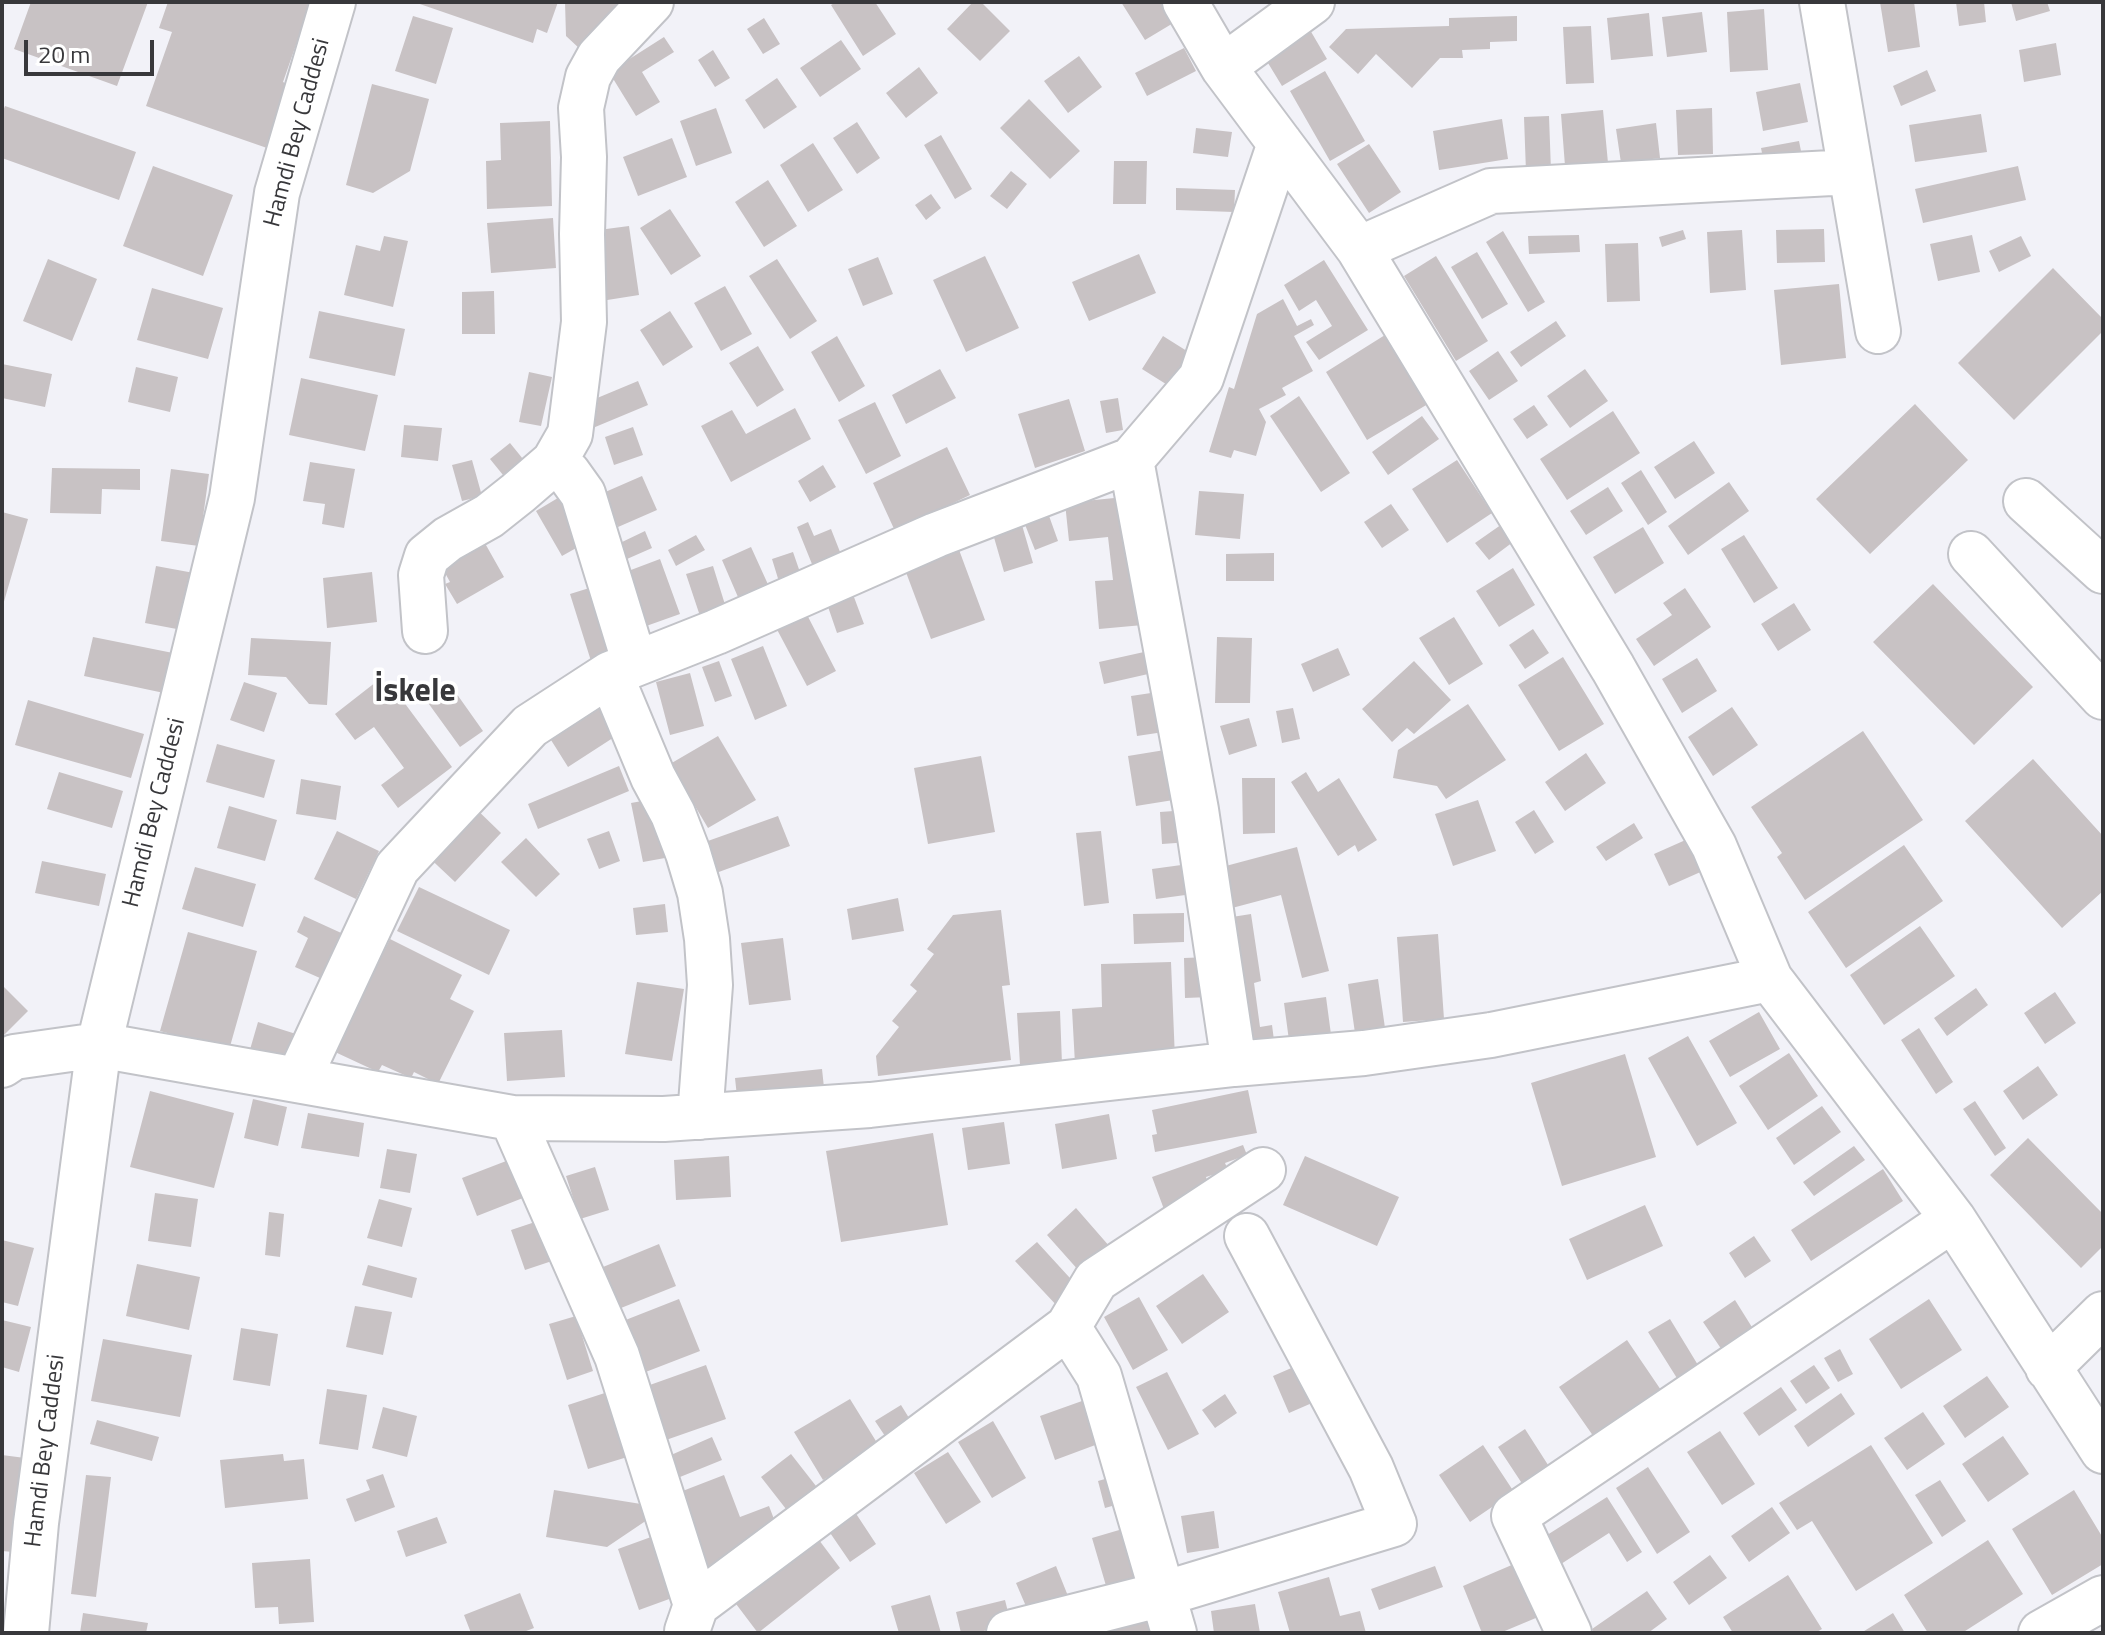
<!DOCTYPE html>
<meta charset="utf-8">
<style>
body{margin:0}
#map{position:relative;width:2105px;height:1635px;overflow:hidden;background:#f2f2f8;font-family:"Titillium Web",sans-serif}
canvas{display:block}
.frame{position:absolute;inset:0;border:4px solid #38383b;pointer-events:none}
.scale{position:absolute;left:24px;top:40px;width:130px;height:36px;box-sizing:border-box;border:4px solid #38383b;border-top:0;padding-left:10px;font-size:24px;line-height:28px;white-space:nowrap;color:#38383b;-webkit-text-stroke:6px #fff;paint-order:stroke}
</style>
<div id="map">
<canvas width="2105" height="1635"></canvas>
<div class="frame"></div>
<div class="scale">20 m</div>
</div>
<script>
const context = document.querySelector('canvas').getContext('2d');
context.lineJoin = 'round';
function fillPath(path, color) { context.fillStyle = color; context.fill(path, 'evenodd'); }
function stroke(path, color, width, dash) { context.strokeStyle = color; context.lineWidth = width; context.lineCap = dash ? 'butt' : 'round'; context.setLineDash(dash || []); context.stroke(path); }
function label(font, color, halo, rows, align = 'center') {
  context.font = font + ' "Titillium Web",sans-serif'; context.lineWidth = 7; context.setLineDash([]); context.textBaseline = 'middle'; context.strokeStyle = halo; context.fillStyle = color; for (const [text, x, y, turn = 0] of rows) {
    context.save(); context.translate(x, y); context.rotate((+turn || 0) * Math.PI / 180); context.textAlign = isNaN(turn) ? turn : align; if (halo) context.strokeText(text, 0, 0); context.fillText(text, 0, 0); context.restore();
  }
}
const building = new Path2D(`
 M31,2H148L117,86L14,49Z
 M168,2H311L283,82L289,85L267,148L146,106L172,32L159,28Z
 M414,2H558L547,33L537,29L533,43Z
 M565,2H625L580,49L566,36Z
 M836,2H875L896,34L863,56L831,5Z
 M973,2H981L1010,31L980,61L947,29Z
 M1121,2H1163L1175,22L1145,40Z
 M1880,2H1914L1920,47L1888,52Z
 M1956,2H1984L1986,22L1959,26Z
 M2011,2H2047L2050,11L2016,21Z
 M1764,9L1768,70L1730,72L1727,12Z
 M1702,12L1707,52L1667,57L1662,17Z
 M1649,13L1653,56L1611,60L1607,18Z
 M413,16L453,28L436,84L395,71Z
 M1517,16V41L1490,42V49L1462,50L1463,58H1440L1412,88L1376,54L1358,74L1329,47L1346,29L1449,26V18Z
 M764,18L780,44L763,54L747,29Z
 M1303,18L1327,59L1282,86L1257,45Z
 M1591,26L1594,83L1566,84L1563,27Z
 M664,37L674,52L642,72L660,102L636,116L609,72Z
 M841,40L861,69L820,97L800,68Z
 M2056,43L2061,75L2024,82L2019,50Z
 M1184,48L1196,71L1147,96L1135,73Z
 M713,50L730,78L715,87L698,60Z
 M1079,56L1102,87L1068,113L1044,81Z
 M919,67L938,93L906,118L886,93Z
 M1927,70L1936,91L1901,106L1893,86Z
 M1325,71L1365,141L1330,161L1290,91Z
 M777,78L797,107L764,129L745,100Z
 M1800,83L1808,122L1763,131L1756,92Z
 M372,84L429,99L410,171L373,193L346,185Z
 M1029,99L1080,151L1050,179L1000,128Z
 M5,106L136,152L119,200L2,158V114Z
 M716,108L732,153L696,166L680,121Z
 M1712,108L1713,154L1678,155L1676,110Z
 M1603,110L1608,163L1565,166L1561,114Z
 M1981,114L1987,152L1915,162L1909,125Z
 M1549,116L1551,171L1526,172L1524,117Z
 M1502,119L1508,159L1439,170L1433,131Z
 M550,121L552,206L487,209L486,161L501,160L500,123Z
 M857,122L880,158L857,174L833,138Z
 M1656,123L1660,158L1621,163L1616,129Z
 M1196,128L1232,132L1228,157L1193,153Z
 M941,135L972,189L955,199L924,145Z
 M672,138L687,177L638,196L623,157Z
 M1799,141L1801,151L1763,158L1761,148Z
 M813,143L843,190L808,212L780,165Z
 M1369,144L1401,192L1369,213L1337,164Z
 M1114,161H1147L1146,204H1113Z
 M153,166L233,195L203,276L123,246Z
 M2018,166L2026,200L1923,223L1915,189Z
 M1011,171L1027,184L1007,209L990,196Z
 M768,180L797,226L764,247L735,202Z
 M1176,188L1235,190L1234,212L1176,210Z
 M931,194L941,208L926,220L915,205Z
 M670,209L701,256L671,275L640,228Z
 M553,218L556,268L491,273L487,223Z
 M629,226L639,295L601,301L591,231Z
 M1824,229L1825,262L1777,263L1776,230Z
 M1683,230L1686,239L1662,247L1659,237Z
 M1742,230L1746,290L1710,293L1707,232Z
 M1503,231L1545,302L1528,312L1486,242Z
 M1579,235L1580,252L1529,254L1528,236Z
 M1972,235L1980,272L1938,281L1930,244Z
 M384,236L408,241L393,307L344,295L356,245L380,251Z
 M2021,236L2031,256L1999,272L1989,251Z
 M1638,243L1640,301L1607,302L1605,244Z
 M1477,252L1508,304L1482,319L1451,267Z
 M1139,254L1156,293L1089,321L1072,282Z
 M985,256L1019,328L966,352L933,280Z
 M1436,256L1488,341L1456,361L1404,276Z
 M878,257L893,294L863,306L848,269Z
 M48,259L97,279L72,341L23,321Z
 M777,259L817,321L790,339L749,276Z
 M1324,260L1368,330L1319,360L1306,342L1332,326L1316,300L1299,311L1284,285Z
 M2053,268L2103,319V331L2014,420L1958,363Z
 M1839,284L1846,358L1781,365L1774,290Z
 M725,286L752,334L721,351L694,303Z
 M152,288L223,308L208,359L137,340Z
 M494,291L495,334H462V292Z
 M1283,299L1297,326L1311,319L1314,325L1294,336L1313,371L1282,388L1286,395L1259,409L1266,422L1256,456L1234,450L1231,458L1209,452L1229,387L1234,389L1257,314Z
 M319,311L405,329L395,376L309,358Z
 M670,311L693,347L663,366L640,330Z
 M1556,321L1566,336L1521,367L1510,352Z
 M1385,335L1428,404L1367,440L1326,372Z
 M837,336L865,386L839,402L811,352Z
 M1163,336L1198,358L1177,391L1142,369Z
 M758,346L784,390L757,407L729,363Z
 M1498,351L1518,381L1489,400L1469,371Z
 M2,364L52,374L45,407L2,398Z
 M136,367L178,377L170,412L128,402Z
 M940,369L956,398L906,424L892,395Z
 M1585,369L1608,401L1570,428L1547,396Z
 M529,372L552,377L541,426L519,422Z
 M301,378L378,395L365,451L289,435Z
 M638,381L648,405L588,430L578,406Z
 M1299,396L1350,473L1321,492L1270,416Z
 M1118,398L1123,430L1106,433L1100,401Z
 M1069,399L1085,451L1035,468L1018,414Z
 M875,402L901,456L866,474L838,420Z
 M1915,404L1968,460L1870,554L1816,499Z
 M1534,405L1548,425L1527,439L1513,419Z
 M795,408L811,439L731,482L701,426L732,410L746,434Z
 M1613,411L1640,453L1567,500L1540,459Z
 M1422,416L1439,439L1388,475L1372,452Z
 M404,425L442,428L438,461L401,457Z
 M633,427L643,455L614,465L605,437Z
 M1694,441L1715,473L1675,499L1654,467Z
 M510,443L523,459L503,475L490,459Z
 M947,447L970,495L895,531L873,483Z
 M472,460L482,496L462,501L452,465Z
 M1457,460L1492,513L1447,543L1412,489Z
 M310,462L355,469L344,528L322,524L325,504L303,501Z
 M823,465L836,487L810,502L798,481Z
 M52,468L140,469V490L102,489L101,514L50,513Z
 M171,469L209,474L199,546L161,541Z
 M1641,470L1667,512L1648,525L1621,483Z
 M642,476L657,510L618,527L603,493Z
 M1729,482L1749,511L1688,555L1668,526Z
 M1608,487L1623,511L1586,535L1570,511Z
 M1199,491L1244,494L1240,539L1195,535Z
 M568,492L594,538L562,556L536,511Z
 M1134,496L1154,624L1099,629L1095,581L1113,580L1108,537L1069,541L1065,503Z
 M1391,504L1409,530L1382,548L1364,522Z
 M2,512L28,519L3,605H2Z
 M1048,513L1058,541L1035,550L1024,522Z
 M808,522L814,536L831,529L842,557L814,569L797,527Z
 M1505,522L1517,539L1489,560L1475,543Z
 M1022,525L1033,563L1004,572L993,534Z
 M1643,527L1664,563L1615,594L1593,557Z
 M645,531L652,548L627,559L620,543Z
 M696,535L705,550L676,566L668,550Z
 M1744,535L1778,588L1754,603L1721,549Z
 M482,538L504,577L457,604L445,584L450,582L439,562Z
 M955,539L985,620L931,639L901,559Z
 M751,547L771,591L741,604L722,560Z
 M793,552L802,578L780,585L772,559Z
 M1274,553V581H1226V554Z
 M660,559L680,614L635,630L615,576Z
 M156,566L194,573L182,630L145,623Z
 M713,566L727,611L701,619L686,574Z
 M1513,568L1535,605L1499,627L1476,591Z
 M372,572L377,622L327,628L323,578Z
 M1933,584L2033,687L1974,745L1873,642Z
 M599,585L620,652L591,661L570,594Z
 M1685,588L1711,627L1654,666L1636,639L1672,615L1663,603Z
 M851,589L864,624L837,633L825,598Z
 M1794,603L1811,630L1778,651L1761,624Z
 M803,607L836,671L807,686L773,622Z
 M1454,617L1483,664L1449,685L1419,638Z
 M1533,629L1549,653L1525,669L1509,645Z
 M93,637L173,653L164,693L84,676Z
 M1217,637L1252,638L1250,703H1215Z
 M251,638L331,642L327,705L309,704L286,677L248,675Z
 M763,646L787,706L755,720L731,659Z
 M1338,648L1350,675L1313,692L1301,664Z
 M1153,650L1157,672L1104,684L1099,662Z
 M1563,657L1604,724L1559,751L1518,685Z
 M1697,658L1717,691L1682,713L1662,679Z
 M719,661L732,696L715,702L702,667Z
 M1414,661L1451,700L1414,734L1407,728L1392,742L1362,709Z
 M690,673L704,726L670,735L656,682Z
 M244,682L277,693L264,732L230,720Z
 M376,682L380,688L389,682L452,767L398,808L381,785L404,768L374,727L355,740L335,714Z
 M449,683L483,731L460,747L426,700Z
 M1171,690L1177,730L1137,736L1131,696Z
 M28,700L144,734L131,778L15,745Z
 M1468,704L1506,760L1446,799L1437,786L1393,778L1398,750Z
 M602,707L619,734L568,767L551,740Z
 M1732,707L1758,745L1713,776L1688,737Z
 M1293,708L1300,739L1282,743L1276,711Z
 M1249,718L1257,746L1229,755L1220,726Z
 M1863,731L1923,820L1805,900L1777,857L1782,853L1751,807Z
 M718,736L756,800L708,828L670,764Z
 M217,744L275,760L264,798L206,782Z
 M1177,748L1186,798L1136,806L1128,756Z
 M1586,753L1606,783L1565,811L1545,782Z
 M981,756L995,832L928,844L914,768Z
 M2033,759L2103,836V891L2062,928L1965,821Z
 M619,766L629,791L538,829L528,804Z
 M59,772L123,791L112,828L47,809Z
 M1306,772L1318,792L1339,778L1377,840L1358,852L1355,845L1338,856L1291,782Z
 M1242,778H1275V833L1243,834Z
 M301,779L341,786L336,820L296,814Z
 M653,799L665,858L643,862L631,803Z
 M1478,800L1496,851L1453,866L1435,814Z
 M468,801L501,833L455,882L421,850Z
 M229,806L277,820L265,861L217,848Z
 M1188,810L1190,842L1162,844L1160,812Z
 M1534,810L1554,842L1535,854L1515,822Z
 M778,816L790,846L716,873L705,842Z
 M1634,823L1643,838L1606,861L1596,847Z
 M337,831L379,851L356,899L314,879Z
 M609,831L620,861L599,869L587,839Z
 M1101,831L1109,903L1084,906L1076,833Z
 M526,838L560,874L536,897L501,862Z
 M1690,838L1705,870L1669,886L1654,854Z
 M1904,845L1943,901L1846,968L1808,912Z
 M1297,847L1329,971L1302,978L1281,895L1232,908L1222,867Z
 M42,861L106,874L99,906L35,893Z
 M1196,863L1200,893L1156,899L1152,869Z
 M195,867L256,884L243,927L182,909Z
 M419,887L510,930L489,975L397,931Z
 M898,898L904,931L852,940L847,909Z
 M665,904L668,932L636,935L633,908Z
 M1001,910L1010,985L1002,986L1011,1060L878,1076L876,1056L899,1027L892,1021L917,991L910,985L934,954L927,949L953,915Z
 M1184,913V942L1134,944L1133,914Z
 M1251,914L1261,981L1254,983L1260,1027L1272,1025L1275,1048L1250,1051L1232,917Z
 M304,916L350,937L329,982L295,967L308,938L297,932Z
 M1920,926L1955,976L1884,1025L1850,975Z
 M188,932L257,951L229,1050L160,1031Z
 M1438,934L1444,1019L1403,1022L1397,937Z
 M783,938L791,1000L749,1005L741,943Z
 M390,939L462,975L450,999L474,1011L438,1084L414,1072L411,1078L382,1065L378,1072L335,1052Z
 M1209,957L1210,997L1185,998L1184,958Z
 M1171,962L1175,1059L1075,1064L1072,1009L1102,1007L1101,964Z
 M1378,979L1388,1049L1358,1054L1348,984Z
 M637,982L684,989L672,1061L625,1054Z
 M2,985L28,1011L2,1037Z
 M1976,988L1988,1005L1947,1036L1934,1018Z
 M2055,992L2076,1023L2045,1044L2024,1013Z
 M1326,997L1332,1042L1290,1048L1284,1003Z
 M1060,1011L1062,1064L1020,1065L1017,1013Z
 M1759,1012L1780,1049L1730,1077L1709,1041Z
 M258,1022L296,1034L286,1065L249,1053Z
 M1919,1028L1953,1082L1936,1094L1901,1040Z
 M562,1030L565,1077L507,1081L504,1033Z
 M1688,1036L1737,1123L1697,1146L1648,1058Z
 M1789,1053L1818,1096L1768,1130L1739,1086Z
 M1625,1054L1656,1157L1562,1186L1531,1083Z
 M2038,1066L2058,1095L2023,1120L2003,1091Z
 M822,1069L825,1097L738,1106L735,1078Z
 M1248,1090L1257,1133L1155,1152L1152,1135L1157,1134L1152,1110Z
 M150,1091L234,1113L214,1188L130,1167Z
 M253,1099L287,1107L278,1146L244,1138Z
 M1975,1101L2006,1148L1995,1156L1963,1109Z
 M1822,1106L1841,1132L1794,1165L1776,1138Z
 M308,1113L364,1123L359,1157L301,1148Z
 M1109,1114L1117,1159L1062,1169L1055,1124Z
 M1004,1122L1010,1164L968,1170L962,1128Z
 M933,1133L948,1225L841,1242L826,1151Z
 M2028,1138L2103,1214V1246L2081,1268L1990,1175Z
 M1243,1145L1247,1155L1225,1163L1228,1170L1206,1177L1209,1187L1186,1195L1188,1204L1165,1212L1152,1177Z
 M1854,1146L1865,1160L1814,1196L1803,1182Z
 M387,1149L417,1154L410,1193L380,1188Z
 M729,1156L731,1197L676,1200L674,1160Z
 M1305,1156L1399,1197L1377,1246L1283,1205Z
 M514,1158L528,1196L477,1216L462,1178Z
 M595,1167L609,1210L580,1219L566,1176Z
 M1883,1169L1903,1201L1811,1261L1791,1230Z
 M155,1193L198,1199L191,1247L148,1241Z
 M379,1199L412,1208L402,1247L367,1238Z
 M1645,1205L1663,1246L1587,1280L1569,1239Z
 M1076,1208L1117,1255L1088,1281L1047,1235Z
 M269,1212L284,1214L280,1257L265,1255Z
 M547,1218L561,1258L525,1270L511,1230Z
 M1754,1236L1771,1261L1745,1278L1729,1253Z
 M2,1240L34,1248L18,1306L2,1302Z
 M1037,1242L1080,1289L1059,1308L1015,1261Z
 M659,1244L676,1286L621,1308L603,1267Z
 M137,1264L200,1277L189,1330L126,1316Z
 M368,1265L417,1278L412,1298L362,1285Z
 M1203,1274L1229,1312L1182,1344L1156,1306Z
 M1139,1297L1168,1350L1133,1370L1104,1317Z
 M679,1299L700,1351L643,1373L623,1321Z
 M1929,1299L1962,1350L1901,1389L1869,1339Z
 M1735,1300L1755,1332L1724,1353L1703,1322Z
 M355,1306L392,1312L383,1355L346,1347Z
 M576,1316L593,1371L567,1380L549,1324Z
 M1670,1319L1701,1370L1680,1383L1648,1332Z
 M2,1320L31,1327L19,1372L2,1367Z
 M241,1328L278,1334L270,1386L233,1380Z
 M103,1339L192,1355L180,1417L91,1401Z
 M1627,1340L1663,1393L1596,1440L1559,1387Z
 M1840,1349L1853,1374L1838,1382L1824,1358Z
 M706,1365L726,1419L666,1440L647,1386Z
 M1814,1365L1830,1388L1806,1404L1790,1381Z
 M1296,1366L1312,1403L1289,1413L1273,1376Z
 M1167,1372L1199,1434L1168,1450L1136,1387Z
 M1987,1376L2009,1407L1965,1438L1943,1406Z
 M1781,1387L1797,1410L1759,1436L1743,1413Z
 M327,1389L367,1395L358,1450L319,1444Z
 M614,1390L634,1455L588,1469L568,1405Z
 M1841,1393L1855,1414L1808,1447L1794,1426Z
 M1225,1394L1237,1413L1215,1428L1202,1410Z
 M850,1399L879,1446L823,1480L794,1432Z
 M1082,1401L1098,1444L1055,1460L1040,1416Z
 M901,1405L914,1426L889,1442L875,1421Z
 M383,1407L417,1416L407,1457L372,1448Z
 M1923,1412L1945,1444L1907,1470L1884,1438Z
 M97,1420L159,1437L152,1461L90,1444Z
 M993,1421L1026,1478L992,1498L958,1442Z
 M1525,1429L1550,1468L1523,1485L1498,1447Z
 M1720,1431L1755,1484L1722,1505L1687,1452Z
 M2003,1436L2029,1474L1988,1502L1962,1464Z
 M712,1437L722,1460L680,1477L671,1455Z
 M1483,1445L1514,1492L1470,1522L1439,1475Z
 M1871,1445L1933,1543L1856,1591L1812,1521L1797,1530L1779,1503Z
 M948,1452L981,1502L946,1524L914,1473Z
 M283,1454L284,1461L304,1459L308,1499L225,1508L220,1460Z
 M791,1454L816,1486L786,1509L761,1477Z
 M2,1455L25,1458L13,1552L2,1551Z
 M1648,1467L1690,1532L1657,1554L1616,1488Z
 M383,1474L395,1507L355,1522L346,1499L370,1490L366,1480Z
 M86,1475L111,1477L96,1597L71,1594Z
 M724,1475L740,1517L769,1506L777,1527L710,1572L680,1492Z
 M1119,1475L1126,1502L1105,1508L1098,1481Z
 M1940,1480L1966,1521L1942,1537L1915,1495Z
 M554,1490L641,1504L650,1518L607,1547L546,1537Z
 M2074,1490L2103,1538V1564L2052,1595L2012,1529Z
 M1607,1497L1642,1552L1627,1562L1609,1533L1561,1564L1544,1537Z
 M851,1506L876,1544L850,1562L824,1524Z
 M1772,1507L1790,1533L1749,1562L1731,1536Z
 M1214,1511L1219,1548L1187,1553L1181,1516Z
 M437,1517L447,1543L406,1557L397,1531Z
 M1126,1528L1143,1585L1109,1596L1092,1538Z
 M813,1532L840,1568L758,1633L730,1596Z
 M651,1537L672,1598L639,1610L618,1549Z
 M1988,1540L2023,1594L1962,1633H1928L1904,1595Z
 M1710,1555L1727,1578L1689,1605L1673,1582Z
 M310,1559L314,1622L279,1624L278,1607L255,1608L252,1563Z
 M1521,1561L1543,1615L1500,1633H1482L1463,1586Z
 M1056,1566L1070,1601L1031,1618L1016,1583Z
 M1435,1566L1443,1587L1379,1610L1371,1589Z
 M1788,1575L1822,1629L1815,1633H1733L1723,1617Z
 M1329,1577L1340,1616L1360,1611L1366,1633H1290L1278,1592Z
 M1647,1591L1667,1619L1648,1633H1594L1592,1629Z
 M520,1593L534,1628L521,1633H471L464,1615Z
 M930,1595L941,1633H899L891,1606Z
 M1005,1600L1011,1624L976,1633H961L956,1612Z
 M1255,1604L1260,1633H1214L1211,1611Z
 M83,1613L148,1623L146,1633H80Z
 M1893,1613L1905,1633H1861Z
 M1165,1618L1168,1633H1114L1113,1628Z`);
const minor = new Path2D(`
 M1185,2L1223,67L1359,249L1613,668L1714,846L1770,979L1953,1219L2103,1451
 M1822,2L1878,331
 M1223,67L1312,2
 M1359,249L1491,191L1851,172
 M1131,460L1196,810L1234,1064
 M554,462L568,473L583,494L635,664
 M2026,501L2103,571
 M1971,554L2103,697
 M425,631L421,575L427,556L448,539L489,516L518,493L554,462L570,434L584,322L582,234L584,157L581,108L588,77L599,57L651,2
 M610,674L653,777L673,814L688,853L700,893L707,939L710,985L700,1117
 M2,1065L14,1057L99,1045L512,1118L664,1119L870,1105L1234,1064L1364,1053L1491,1035L1770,979
 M298,1080L397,868L530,726L610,674L716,632L936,535L1131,460L1201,378L1280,143
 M512,1118L617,1356L696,1605L687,1631
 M1068,1327L1099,1376L1174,1633
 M2048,1368L2103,1314
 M696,1605L1068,1327L1096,1280L1263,1170
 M26,1633L36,1523L99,1045L232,498L277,193L333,2
 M1009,1633L1163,1594L1394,1524L1371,1468L1247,1236
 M1569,1633L1514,1516L1953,1219
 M2041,1633L2103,1598`);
const streetNames = [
 ["Hamdi Bey Caddesi",298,133,-75],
 ["Hamdi Bey Caddesi",155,813,-76],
 ["Hamdi Bey Caddesi",46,1451,-83]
];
const districtNames = [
 ["İskele",415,693]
];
fillPath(building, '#c8c2c4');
stroke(minor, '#c2c3c8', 48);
stroke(minor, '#fff', 44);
label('24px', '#38383b', '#fff', streetNames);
label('bold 32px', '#38383b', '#fff', districtNames);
</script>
